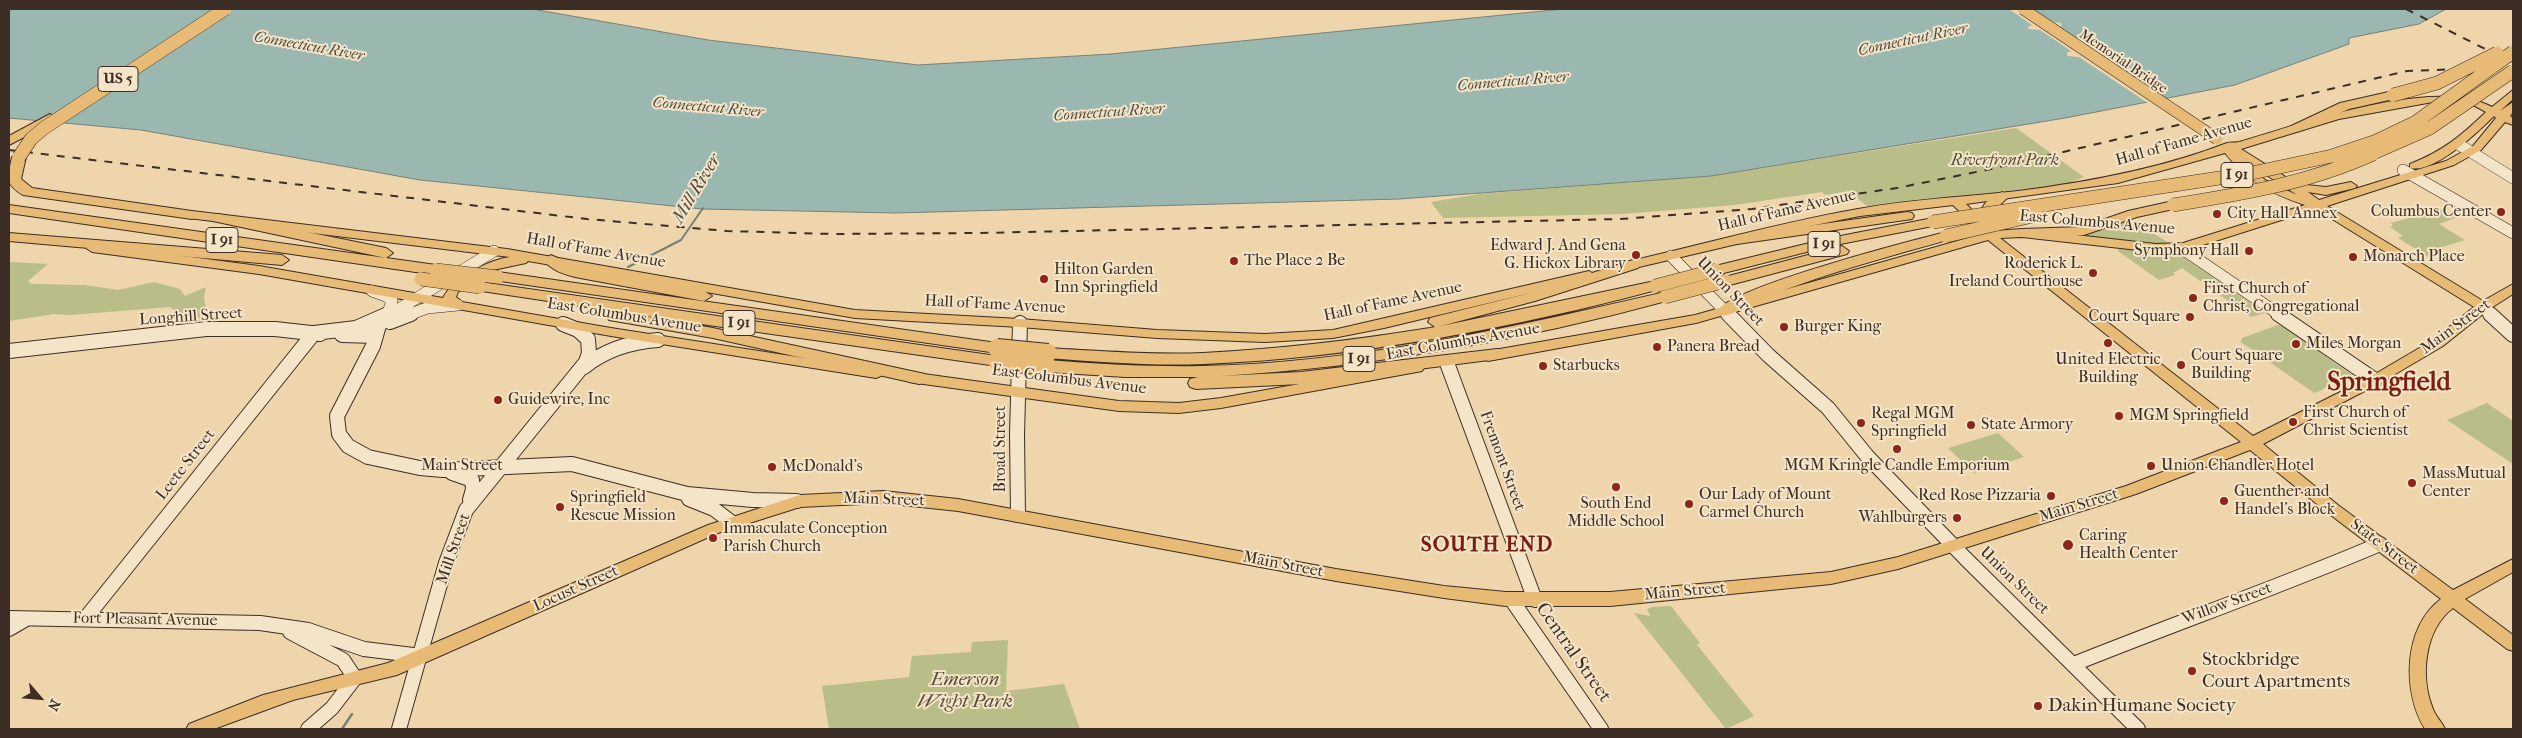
<!DOCTYPE html>
<style>
body{margin:0}
#map{position:relative;width:2522px;height:738px;overflow:hidden;background:#eed5ab;font-family:"IM FELL French Canon",serif}
canvas{display:block}
.frame{position:absolute;inset:0;border:10px solid #3c2e25;pointer-events:none}
.north{position:absolute;left:15px;top:673px;width:50px;height:50px;-webkit-text-stroke:4px #f4e4c8;paint-order:stroke;rotate:117deg;font-size:14px;font-weight:700;line-height:20px;text-align:center;color:#3c2e25}
.north::after{content:'';display:block;margin:auto;width:18px;height:22px;background:#3c2e25;clip-path:polygon(50% 0,100% 100%,50% 72%,0 100%)}
</style>
<div id="map">
<canvas width="2522" height="738"></canvas>
<div class="frame"></div>
<div class="north">N</div>
</div>
<script>
const context = document.querySelector('canvas').getContext('2d');
context.lineJoin = 'round';
function fillPath(path, color) { context.fillStyle = color; context.fill(path, 'evenodd'); }
function stroke(path, color, width, dash) { context.strokeStyle = color; context.lineWidth = width; context.lineCap = dash ? 'butt' : 'round'; context.setLineDash(dash || []); context.stroke(path); }
function label(font, color, halo, rows, align = 'center') {
  context.font = font + ' "IM FELL French Canon",serif'; context.lineWidth = 4; context.setLineDash([]); context.textBaseline = 'middle'; context.strokeStyle = halo; context.fillStyle = color; for (const [text, x, y, turn = 0] of rows) {
    context.save(); context.translate(x, y); context.rotate((+turn || 0) * Math.PI / 180); context.textAlign = isNaN(turn) ? turn : align; if (halo) context.strokeText(text, 0, 0); context.fillText(text, 0, 0); context.restore();
  }
}
const green = new Path2D(`
 M2016,128L2084,177L2069,183L2017,190L1868,207L1849,191L1825,195L1822,192L1735,205L1623,214L1443,218L1431,202L1479,194L1711,176Z
 M2435,207L2458,217L2439,224L2465,240L2432,250L2438,255L2430,258L2398,238L2403,236L2390,227L2393,226L2391,223L2423,214L2420,211Z
 M2129,219L2171,244L2155,245L2078,235L2102,230Z
 M2120,248L2183,257L2265,313L2251,317L2182,268L2173,273L2175,275L2159,280L2118,251Z
 M9,262L48,264L28,281L31,284L85,285L118,290L154,282L180,289L185,296L206,287L204,297L208,321L204,323L194,314L180,315L170,307L70,315L54,314L9,321Z
 M2278,325H2281L2352,375L2338,379L2320,391L2314,393L2241,342L2242,338Z
 M2487,403L2513,421V464L2447,420Z
 M1998,433L2024,457L1974,473L1948,448Z
 M1671,606L1700,643L1697,645L1754,716L1726,729L1634,613L1650,616L1647,609L1652,607Z
 M1008,640L1006,691L1064,684L1080,729H829L822,686L909,677L912,656L971,652L972,642Z`);
const water = new Path2D(`
 M9,9H532L708,40L918,65L1111,54L1563,9H2446L2419,24L2349,38V44L2235,85L2065,118L1711,176L1399,199L896,213L702,209L420,180L141,130L9,118Z`);
const pier = new Path2D(`
 M2009,9H2031L2051,22L2061,23L2062,26L2059,27L2090,48L2101,49V52L2098,53L2168,101L2149,104L2079,57L2067,56V53L2071,51L2040,30L2028,29V27L2032,25Z`);
const streamFar1 = new Path2D(`
 M628,267L681,240L703,208`);
const stream = new Path2D(`
 M342,729L352,714`);
const secondaryFar1 = new Path2D(`
 M2458,144L2513,178
 M2403,170L2513,233
 M2181,248L2280,315
 M1671,256L1729,315
 M372,291L386,296L392,301L387,315
 M2483,307L2492,315
 M389,315L494,251
 M408,315L427,308L458,305`);
const secondary = new Path2D(`
 M390,314L379,325L373,346L337,416L339,434L348,446L368,457L420,468L443,470L572,464L687,494L753,500L797,501
 M1728,314L1768,355L1828,408L1867,456L1965,558L2138,729
 M2278,314L2375,380
 M2490,314L2513,335
 M390,322L411,314
 M342,335L376,336
 M9,351L206,329H275L320,334
 M1447,363L1535,600
 M584,367C606,349 630,342 658,340
 M452,473L472,480L473,489L470,500
 M689,499L714,509L731,522
 M1018,515L1017,435L1020,323
 M1511,599L1601,729
 M9,618L260,623L308,630L364,649L421,656
 M85,619L314,333L356,328L388,314
 M9,629L26,619
 M290,632L343,660L355,678L332,708L308,729
 M2074,664C2176,623 2279,587 2380,544
 M399,729L446,563L466,510L586,362L589,353L588,339L578,330L563,324`);
const primary = new Path2D(`
 M2513,90V99L2500,111L2513,102V112L2510,116L2513,118V125L2505,122L2481,150L2454,165L2327,206L2483,301L2513,284V294L2488,310L2443,346L2380,383L2263,444L2338,505L2453,590L2513,559V572L2465,599L2513,635V651L2507,649L2453,608C2424,630 2420,677 2433,709C2436,717 2442,722 2445,729H2425C2402,692 2403,627 2441,599L2328,513L2250,450L2136,494L1898,569L1831,584L1610,606H1506L1444,598L1336,581L958,511L883,503L800,507L718,533L397,675L293,700L214,729H186L189,724L263,695L388,663L708,525L800,495L883,491L958,499L1336,569L1444,586L1506,592H1610L1831,572L1898,557L2126,486L2241,442L1988,240L1696,323L1488,361L1481,356L1488,351L1695,315L1982,234L1953,205L1860,216L1755,237L1741,243L1622,271L1618,270L1616,267L1622,263C1701,245 1778,223 1858,209C1911,199 1965,197 2018,191C2089,182 2163,168 2227,143C2230,142 2235,143 2239,142C2301,124 2434,76 2492,107ZM2433,102L2473,105L2486,112C2461,136 2443,151 2410,164V168C2434,174 2478,132 2494,116L2496,118L2473,146L2446,161L2319,200L2308,192L2326,195L2355,188L2357,186L2351,182L2326,187L2297,184L2241,149L2339,119ZM2225,153C2246,180 2273,195 2305,205L2183,243L2156,244L2022,229L1993,231L1966,204L2118,183ZM2245,161L2297,195L2265,180ZM2316,209L2474,307L2433,340L2370,377L2253,436L2000,238L2022,237L2156,252L2184,251Z
 M192,211L507,249L855,310L1020,319L1157,330L1265,334L1333,330L1589,271L1595,275L1589,279L1384,328L1333,338L1265,342L1157,338L1020,327L855,318L528,261L526,263L493,270L458,292L456,297L462,302L611,328L881,370L883,373L881,376L876,378L611,336L259,274L92,252L86,248L92,244L259,266L443,298C452,279 488,260 510,257L188,218L186,215Z
 M1417,363L1424,368L1422,371L1221,408L1179,413L1119,411L909,382L902,377L909,372L1119,401L1179,403L1221,398Z`);
const highway = new Path2D(`
 M2393,91L2398,92L2399,95L2398,98L2349,109L2299,131L2294,132L2287,128L2340,103Z
 M50,114L57,118L55,121L9,145V136Z
 M19,153L26,157L21,179L32,188L192,211L199,215L192,219L23,195C4,184 8,176 12,157Z
 M2002,192L2009,196L1995,210L2007,222L2000,226L1986,218L1981,210L1986,202Z
 M2173,201L2180,205L2178,208L2137,217L2084,235L2022,237L2015,233L2022,229L2082,227L2128,211Z
 M9,205L436,265L443,270L436,275L9,213Z
 M1907,212L1912,213L1914,216L1912,219L1737,244L1730,240L1737,236Z
 M218,214L386,248L393,253L386,258L213,221L211,218Z
 M1933,218L1938,219L1940,222L1938,225L1830,246L1716,275L1709,270L1711,267L1830,238Z
 M1946,232L1951,233L1953,236L1951,239C1890,256 1828,273 1768,296C1756,301 1731,318 1720,315L1717,311C1732,287 1910,241 1946,232Z
 M9,233L282,255L289,260L282,265L9,241Z
 M1842,246L1849,251L1847,254L1726,286L1718,281L1721,278Z
 M551,255L576,267L704,291L712,296L704,301L575,277C563,274 551,270 544,260Z
 M1633,260L1638,262L1640,265L1638,268L1535,301L1441,326L1655,281L1663,286L1660,289C1514,328 1354,358 1203,364C1151,366 1100,362 1048,358L1042,357L1040,353L1042,349L1048,348C1100,351 1152,355 1203,353C1280,349 1355,340 1430,328L1435,327L1428,322L1430,318L1526,294Z
 M498,272L997,343L1003,344L1005,348L1003,352L997,353L493,280L490,277L493,274Z
 M480,282L997,356L1003,357L1005,361L1003,365L997,366L631,314L713,328L925,374L927,378L925,382L919,384L713,338L609,320L607,316L614,311L475,290L472,287Z
 M1665,292L1670,294L1673,297L1670,300C1524,340 1372,367 1221,376L1301,372L1497,349L1503,350L1505,354L1503,358L1497,359L1301,384L1196,389L1190,387L1188,383L1190,379L1198,377H1125L1047,372L1041,370L1039,366L1041,362L1047,360C1099,364 1150,367 1202,366C1359,363 1513,327 1665,292Z`);
const rail = new Path2D(`
 M2406,9L2511,62
 M2466,65L2513,60
 M9,150L587,219L727,231L833,234L980,233L1620,219L1752,209L1897,188L1991,169L2407,71L2461,69L2513,78`);
const primaryBridge = new Path2D(`
 M2023,9L2217,139`);
const highwayBridgeFar1 = new Path2D(`
 M2393,95L2437,83L2497,53
 M19,157L31,139L44,128L225,9
 M2364,157L2430,128L2513,71
 M2173,205C2242,194 2309,183 2373,154
 M1933,222L2252,173L2332,156L2374,142L2416,122L2513,52
 M1946,236L2037,215
 M436,270L498,277
 M421,279L480,287
 M1655,286L1716,270
 M1665,297L1726,281`);
const highwayBridge = new Path2D(`
 M997,348L1048,353
 M997,361L1047,366`);
const markers = [
 [2501,212,5,"#8f2418"],
 [2217,214,5,"#8f2418"],
 [2249,251,5,"#8f2418"],
 [1636,255,5,"#8f2418"],
 [2353,257,5,"#8f2418"],
 [1234,261,5,"#8f2418"],
 [2093,273,5,"#8f2418"],
 [1044,279,5,"#8f2418"],
 [2193,298,5,"#8f2418"],
 [2190,317,5,"#8f2418"],
 [1784,327,5,"#8f2418"],
 [2108,343,5,"#8f2418"],
 [2296,344,5,"#8f2418"],
 [1657,347,5,"#8f2418"],
 [2181,365,5,"#8f2418"],
 [1543,366,5,"#8f2418"],
 [498,400,5,"#8f2418"],
 [2119,416,5,"#8f2418"],
 [2293,422,5,"#8f2418"],
 [1861,423,5,"#8f2418"],
 [1971,425,5,"#8f2418"],
 [1897,449,5,"#8f2418"],
 [2151,466,5,"#8f2418"],
 [772,467,5,"#8f2418"],
 [2412,483,5,"#8f2418"],
 [1616,487,5,"#8f2418"],
 [2051,496,5,"#8f2418"],
 [2224,501,5,"#8f2418"],
 [1689,504,5,"#8f2418"],
 [560,507,5,"#8f2418"],
 [1957,518,5,"#8f2418"],
 [713,538,5,"#8f2418"],
 [2068,545,6,"#8f2418"],
 [2192,671,5,"#8f2418"],
 [2038,706,5,"#8f2418"]
];
const farStreetnames = [
 ["Memorial Bridge",2123,62,34]
];
const farWaternames = [
 ["Connecticut River",1913,40,-12],
 ["Connecticut River",309,47,10],
 ["Connecticut River",1513,82,-5],
 ["Connecticut River",708,108,5],
 ["Connecticut River",1109,113,-4]
];
const shields = [
 [118,79,40],
 [2237,175,32],
 [222,240,32],
 [1824,244,32],
 [739,323,32],
 [1359,359,32]
];
const shieldNames = [
 ["US 5",118,79],
 ["I 91",2237,175],
 ["I 91",222,240],
 ["I 91",1824,244],
 ["I 91",739,323],
 ["I 91",1359,359]
];
const streetNames = [
 ["Hall of Fame Avenue",2184,142,-16],
 ["Hall of Fame Avenue",1787,211,-13],
 ["East Columbus Avenue",2097,223,5],
 ["Hall of Fame Avenue",596,251,10],
 ["Union Street",1730,292,46],
 ["Hall of Fame Avenue",1393,302,-12],
 ["Hall of Fame Avenue",995,305,3],
 ["East Columbus Avenue",624,316,9],
 ["Longhill Street",191,317,-4],
 ["Main Street",2456,327,-36],
 ["East Columbus Avenue",1463,342,-10],
 ["East Columbus Avenue",1069,380,7],
 ["Broad Street",1001,449,-90],
 ["Fremont Street",1502,461,70],
 ["Leete Street",186,465,-52],
 ["Main Street",462,466],
 ["Main Street",884,500,2],
 ["Main Street",2079,506,-17],
 ["State Street",2384,547,37],
 ["Mill Street",454,549,-71],
 ["Main Street",1283,565,11],
 ["Union Street",2014,581,44],
 ["Locust Street",576,589,-24],
 ["Main Street",1685,592,-5],
 ["Willow Street",2227,604,-20],
 ["Fort Pleasant Avenue",145,620,1]
];
const parkNames = [
 ["Riverfront Park",2005,161]
];
const poiNames = [
 ["Columbus Center",2491,212,"right"],
 ["City Hall Annex",2227,214],
 ["Edward J. And Gena",1626,246,"right"],
 ["G. Hickox Library",1626,264,"right"],
 ["Symphony Hall",2239,251,"right"],
 ["Monarch Place",2363,257],
 ["The Place 2 Be",1244,261],
 ["Roderick L.",2083,264,"right"],
 ["Ireland Courthouse",2083,282,"right"],
 ["Hilton Garden",1054,270],
 ["Inn Springfield",1054,288],
 ["First Church of",2203,289],
 ["Christ, Congregational",2203,307],
 ["Court Square",2180,317,"right"],
 ["Burger King",1794,327],
 ["Miles Morgan",2306,344],
 ["Panera Bread",1667,347],
 ["Court Square",2191,356],
 ["Building",2191,374],
 ["United Electric",2108,360,"center"],
 ["Building",2108,378,"center"],
 ["Starbucks",1553,366],
 ["Guidewire, Inc",508,400],
 ["First Church of",2303,413],
 ["Christ Scientist",2303,431],
 ["Regal MGM",1871,414],
 ["Springfield",1871,432],
 ["MGM Springfield",2129,416],
 ["State Armory",1981,425],
 ["MGM Kringle Candle Emporium",1897,466,"center"],
 ["Union Chandler Hotel",2161,466],
 ["McDonald's",782,467],
 ["MassMutual",2422,474],
 ["Center",2422,492],
 ["Guenther and",2234,492],
 ["Handel's Block",2234,510],
 ["Our Lady of Mount",1699,495],
 ["Carmel Church",1699,513],
 ["Red Rose Pizzaria",2041,496,"right"],
 ["Springfield",570,498],
 ["Rescue Mission",570,516],
 ["South End",1616,504,"center"],
 ["Middle School",1616,522,"center"],
 ["Wahlburgers",1947,518,"right"],
 ["Immaculate Conception",723,529],
 ["Parish Church",723,547],
 ["Caring",2079,536],
 ["Health Center",2079,554]
];
const waterNames = [
 ["Mill River",697,189,-59]
];
const nearStreetnames = [
 ["Central Street",1573,653,55]
];
const nearPoinames = [
 ["Stockbridge",2202,660],
 ["Court Apartments",2202,682],
 ["Dakin Humane Society",2048,706]
];
const nearParknames = [
 ["Emerson",965,680],
 ["Wight Park",965,702]
];
const districtNames = [
 ["SOUTH END",1487,546]
];
const townNames = [
 ["Springfield",2389,384]
];
fillPath(green, '#b9bd88');
fillPath(water, '#9bb8b0');
stroke(water, '#758178', 1);
fillPath(pier, '#eed5ab');
stroke(streamFar1, '#758178', 2);
stroke(stream, '#758178', 2.5);
stroke(secondaryFar1, '#3c2e25', 12);
stroke(secondary, '#3c2e25', 16);
stroke(primary, '#3c2e25', 2);
stroke(highway, '#3c2e25', 2);
stroke(secondaryFar1, '#f4e4c8', 11);
stroke(secondary, '#f4e4c8', 14);
fillPath(primary, '#e7ba76');
fillPath(highway, '#e7ba76');
stroke(rail, '#3c2e25', 2, [8, 8]);
stroke(primaryBridge, '#3c2e25', 12, []);
stroke(highwayBridgeFar1, '#3c2e25', 14, []);
stroke(highwayBridge, '#3c2e25', 20, []);
stroke(primaryBridge, '#e7ba76', 11);
stroke(highwayBridgeFar1, '#e7ba76', 13);
stroke(highwayBridge, '#e7ba76', 18);
for (const [x, y, r, color] of markers) { const dot = new Path2D(); dot.arc(x, y, r, 0, 2 * Math.PI); context.fillStyle = color; context.fill(dot); stroke(dot, '#f4e4c8', 2); }
label('14px', '#3c2e25', '#f4e4c8', farStreetnames);
label('italic 15px', '#4f4a41', '#f4e4c8', farWaternames);
for (const [x, y, w] of shields) { const box = new Path2D(); box.roundRect(x - w / 2, y - 12.5, w, 25, 4); context.fillStyle = '#f4e4c8'; context.fill(box); stroke(box, '#3c2e25', 1); }
label('bold 15px', '#3c2e25', null, shieldNames);
label('16px', '#3c2e25', '#f4e4c8', streetNames);
label('italic 16px', '#554b39', '#f4e4c8', parkNames);
label('16px', '#3c2e25', '#f4e4c8', poiNames, 'left');
label('italic 18px', '#4f4a41', '#f4e4c8', waterNames);
label('19px', '#3c2e25', '#f4e4c8', nearStreetnames);
label('19px', '#3c2e25', '#f4e4c8', nearPoinames, 'left');
label('italic 19px', '#554b39', '#f4e4c8', nearParknames);
context.letterSpacing = '1px';
label('bold 21px', '#7a1f14', '#f4e4c8', districtNames);
context.letterSpacing = '0px';
label('bold 26px', '#7a1f14', '#f4e4c8', townNames);
</script>
